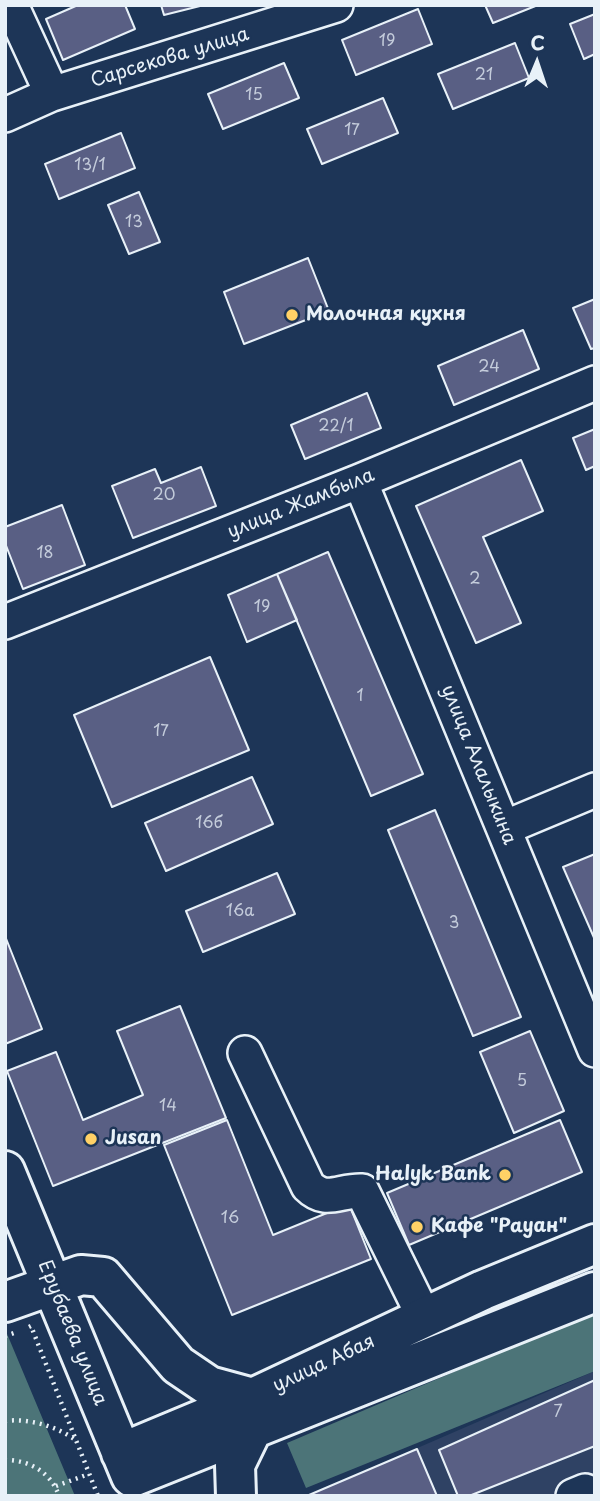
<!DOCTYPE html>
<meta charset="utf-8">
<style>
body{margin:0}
#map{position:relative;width:600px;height:1501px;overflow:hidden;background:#1d3557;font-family:"Playpen Sans",sans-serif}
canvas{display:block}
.frame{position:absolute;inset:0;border:7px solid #e8f1f8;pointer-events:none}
.north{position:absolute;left:502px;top:28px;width:70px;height:70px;-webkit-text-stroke:5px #1d3557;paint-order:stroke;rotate:2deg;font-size:19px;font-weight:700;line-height:28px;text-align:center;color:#e8f1f8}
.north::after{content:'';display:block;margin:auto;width:24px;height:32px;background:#e8f1f8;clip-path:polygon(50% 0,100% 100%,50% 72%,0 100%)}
</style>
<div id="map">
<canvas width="600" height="1501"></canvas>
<div class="frame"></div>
<div class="north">С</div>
</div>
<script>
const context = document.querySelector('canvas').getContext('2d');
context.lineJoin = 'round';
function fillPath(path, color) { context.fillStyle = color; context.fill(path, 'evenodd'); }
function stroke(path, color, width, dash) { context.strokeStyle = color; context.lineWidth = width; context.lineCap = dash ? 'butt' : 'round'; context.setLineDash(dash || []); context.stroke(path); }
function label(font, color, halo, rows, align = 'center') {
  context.font = font + ' "Playpen Sans",sans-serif'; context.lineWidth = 5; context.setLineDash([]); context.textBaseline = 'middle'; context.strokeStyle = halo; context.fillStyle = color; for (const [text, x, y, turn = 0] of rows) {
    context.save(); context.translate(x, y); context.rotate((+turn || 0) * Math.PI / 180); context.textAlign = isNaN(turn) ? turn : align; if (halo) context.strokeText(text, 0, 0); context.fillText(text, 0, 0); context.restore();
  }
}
const built = new Path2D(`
 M595,1371V1496H307L309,1495Z`);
const green = new Path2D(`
 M595,1312V1371L306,1488L287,1443Z
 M5,1329L75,1496H5Z`);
const building = new Path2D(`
 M78,5H125L135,29L63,60L46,19Z
 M161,5H204L164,15Z
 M485,5H538L493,23Z
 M418,9L432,44L356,75L342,40Z
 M595,14V54L584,59L570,24Z
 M515,43L529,78L453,109L438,74Z
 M284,63L299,98L223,129L208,94Z
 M383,98L398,133L322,164L307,129Z
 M121,133L135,168L59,199L45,164Z
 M139,192L160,242L129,254L108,205Z
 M308,258L329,311L244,344L224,292Z
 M595,299V348L591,349L573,308Z
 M523,330L539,369L454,405L438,366Z
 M367,393L381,428L305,459L291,425Z
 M595,429V466L586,470L573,438Z
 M521,460L543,511L483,537L521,623L476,643L416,506Z
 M201,467L216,506L133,538L112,486L155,469L161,483Z
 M62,505L85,565L23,589L5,543V527Z
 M328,552L423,774L371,796L277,574Z
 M277,574L297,620L247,642L228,595Z
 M210,657L249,750L112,807L74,715Z
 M252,777L273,824L166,871L145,823Z
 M435,810L521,1017L473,1036L388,830Z
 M595,854V940L563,867Z
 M277,873L295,914L203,952L186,911Z
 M5,936L42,1029L5,1044Z
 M180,1006L226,1118L53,1186L7,1071L56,1052L83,1120L143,1095L117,1031Z
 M530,1031L564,1111L514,1133L480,1052Z
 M227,1120L273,1235L349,1204L371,1259L232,1315L164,1145Z
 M560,1120L582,1172L409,1245L387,1193Z
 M595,1380V1446L469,1496H458L439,1450Z
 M417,1449L437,1496H309V1495Z`);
const path = new Path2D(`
 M29,1327L31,1326L98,1496
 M5,1336L14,1333
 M5,1421C27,1418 56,1426 74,1439
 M5,1460C29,1460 51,1472 59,1496
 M56,1486L89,1474`);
const minor = new Path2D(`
 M11,5L52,94
 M5,115L52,94L336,5
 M360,481L595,1050
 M5,622L360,481L595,383
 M504,828L595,790
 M245,1053L308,1186C326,1204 339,1190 362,1191L424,1317
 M573,1496L585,1491L595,1495`);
const major = new Path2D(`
 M5,1171L131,1476
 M5,1302L81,1275L103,1277L178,1365L209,1386L253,1398
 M121,1453L253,1398L483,1290L595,1244
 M132,1477L595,1292
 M236,1496L235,1465L253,1428`);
const markers = [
 [292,315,7,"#ffd166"],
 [91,1139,7,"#ffd166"],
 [505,1175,7,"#ffd166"],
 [417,1227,7,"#ffd166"]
];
const numberNames = [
 ["19",387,42],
 ["21",484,76],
 ["15",254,96],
 ["17",352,131],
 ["13/1",90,166],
 ["13",134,223],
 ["24",489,368],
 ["22/1",336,427],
 ["20",164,496],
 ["18",45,554],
 ["2",475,580],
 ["19",262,608],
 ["1",360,697],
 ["17",161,732],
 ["16б",209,824],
 ["16а",240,912],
 ["3",454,924],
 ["5",522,1082],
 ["14",168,1107],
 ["16",230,1219],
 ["7",558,1413]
];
const streetNames = [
 ["Сарсекова улица",170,58,-17],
 ["улица Жамбыла",301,504,-22],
 ["улица Алалыкина",478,765,68],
 ["Ерубаева улица",72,1333,68],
 ["улица Абая",324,1364,-25]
];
const poiNames = [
 ["Молочная кухня",306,315],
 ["Jusan",105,1139],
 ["Halyk Bank",491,1175,"right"],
 ["Кафе \"Рауан\"",431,1227]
];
fillPath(built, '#2f4264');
fillPath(green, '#4c7478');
fillPath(building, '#595f84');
stroke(building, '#e8f1f8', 2);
stroke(minor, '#e8f1f8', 38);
stroke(major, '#e8f1f8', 44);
stroke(path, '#e8f1f8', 4.5, [2, 5]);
stroke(minor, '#1d3557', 33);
stroke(major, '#1d3557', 38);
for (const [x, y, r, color] of markers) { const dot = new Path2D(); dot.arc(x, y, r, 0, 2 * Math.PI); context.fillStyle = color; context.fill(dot); stroke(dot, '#1d3557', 2.5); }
label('16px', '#c4ccdb', null, numberNames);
label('19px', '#e8f1f8', '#1d3557', streetNames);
label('bold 19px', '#e8f1f8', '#1d3557', poiNames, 'left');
</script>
